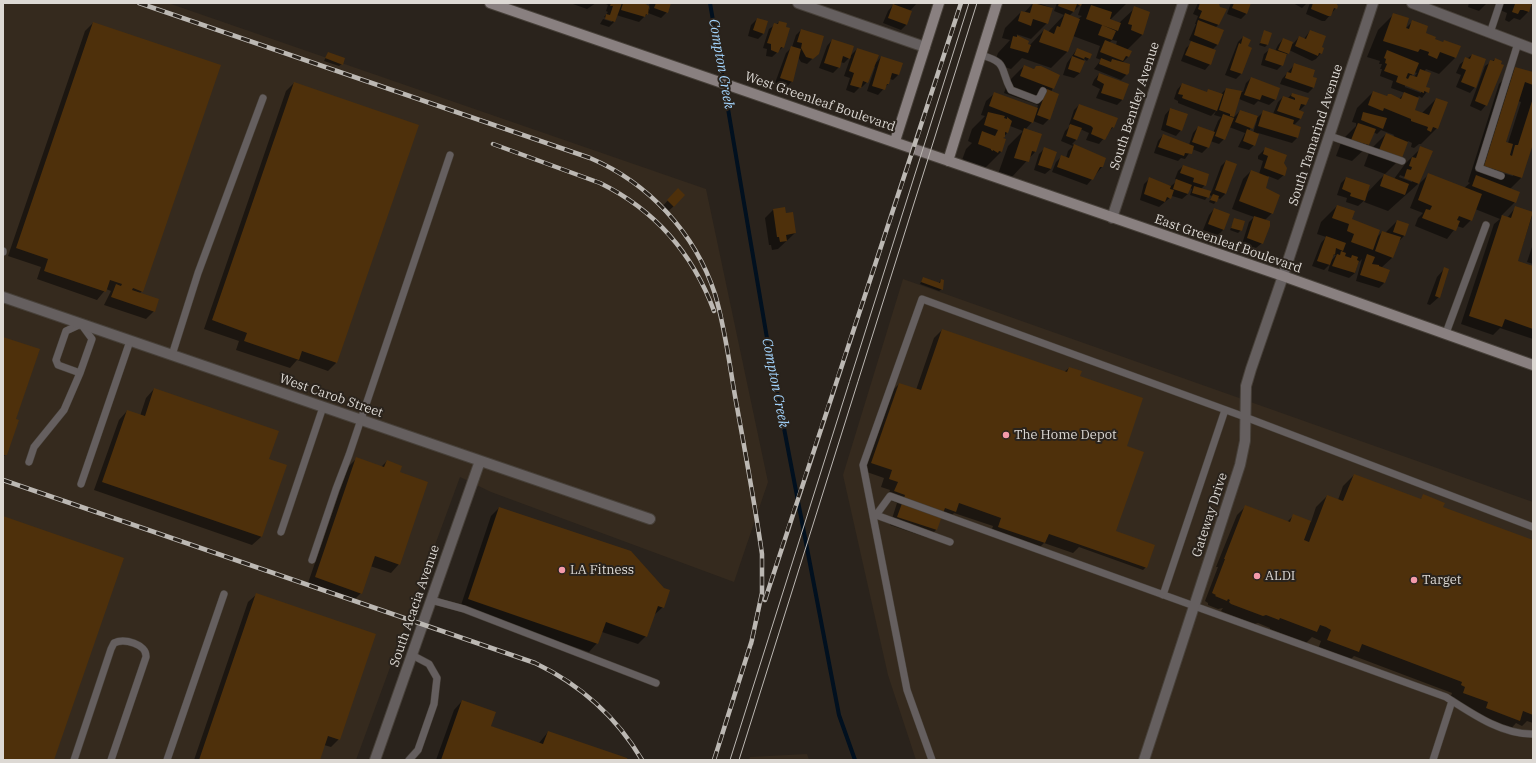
<!DOCTYPE html>
<style>
body{margin:0}
#map{position:relative;width:1536px;height:763px;overflow:hidden;background:#2a231c;font-family:"IBM Plex Serif",serif}
canvas{display:block}
.frame{position:absolute;inset:0;border:4px solid #ddd9d4;pointer-events:none}
</style>
<div id="map">
<canvas width="1536" height="763"></canvas>
<div class="frame"></div>
</div>
<script>
const context = document.querySelector('canvas').getContext('2d');
context.lineJoin = 'round';
function fillPath(path, color) { context.fillStyle = color; context.fill(path, 'evenodd'); }
function stroke(path, color, width, dash) { context.strokeStyle = color; context.lineWidth = width; context.lineCap = dash ? 'butt' : 'round'; context.setLineDash(dash || []); context.stroke(path); }
function label(font, color, halo, rows, align = 'center') {
  context.font = font + ' "IBM Plex Serif",serif'; context.lineWidth = 4; context.setLineDash([]); context.textBaseline = 'middle'; context.strokeStyle = halo; context.fillStyle = color; for (const [text, x, y, turn = 0] of rows) {
    context.save(); context.translate(x, y); context.rotate((+turn || 0) * Math.PI / 180); context.textAlign = isNaN(turn) ? turn : align; if (halo) context.strokeText(text, 0, 0); context.fillText(text, 0, 0); context.restore();
  }
}
const built = new Path2D(`
 M3,3H168L706,189L768,482L734,582L491,492L460,477L356,760H3Z
 M903,279L1533,502V760H916L888,675L843,475Z
 M807,754L809,760H749L750,757Z`);
const shadow = new Path2D(`
 M570,3H596L587,9Z
 M604,3H643L650,10L649,3H670L667,12L661,18L648,13L639,22L616,15L614,22L609,27L600,24L603,19L612,22V20L604,17L608,12L606,11L608,5Z
 M891,3H917L910,11L907,24L901,30L883,23L888,11L894,4Z
 M1033,3H1042L1041,4L1052,8L1047,23L1031,39L1016,34L1028,42L1027,45L1029,46L1044,30L1048,32L1064,15L1054,11L1057,3H1082L1069,16L1078,19L1082,16L1078,15L1082,3H1127L1110,20L1119,23L1135,8L1143,34L1127,50L1130,51L1128,57L1122,63L1128,73L1121,80L1094,69L1101,60L1096,58L1100,46L1073,36L1067,52L1051,68L1022,58L1011,69L994,64L998,53L1010,40L1002,38L1005,28L1021,12L1024,13ZM1112,40L1117,41L1116,45L1109,43Z
 M1198,3H1213L1218,25L1215,28L1218,44L1212,50L1210,64L1205,70L1181,61L1186,48L1193,42L1189,40L1196,24H1195L1198,16L1193,14Z
 M1231,3H1250L1246,14L1241,19L1227,14Z
 M1293,3H1307L1302,8Z
 M1310,3H1335L1336,8L1325,21H1322L1306,14Z
 M1469,3H1487L1479,11L1468,7Z
 M1502,3H1531L1528,12L1520,20L1514,18L1509,22L1505,20L1507,13L1500,10Z
 M1394,14L1405,29L1413,21L1424,34L1434,40L1442,43L1444,41L1455,58L1439,74L1426,69L1424,72L1425,87L1429,89L1422,98L1419,96L1417,98L1414,110L1422,113L1436,99L1437,128L1421,144H1419L1414,148L1411,147L1412,143L1408,141L1401,158L1385,174L1364,166L1370,150L1386,134L1393,137L1394,135L1381,130L1377,134L1373,132L1369,145L1352,161L1336,156L1342,140L1356,126V123L1352,122L1357,108L1373,92L1386,97L1388,95L1399,99L1405,93L1391,88L1393,81L1380,76L1382,69H1380L1382,64H1379L1380,61L1367,57L1378,30ZM1414,72L1417,73L1414,77L1411,76ZM1405,85L1421,91V93L1405,87Z
 M757,19L764,33L758,39L748,36L751,25Z
 M779,22L783,47L772,57L766,56L767,49L763,48L769,29Z
 M93,23L142,291L140,293L154,311L146,319L104,305L111,291L106,289L97,300L37,279L41,267L8,256L85,31Z
 M801,30L818,53L807,64L801,62L798,57L792,81L787,87L775,83L786,53L792,47L796,35Z
 M1310,31L1320,47L1321,53L1316,59L1312,61L1289,50L1282,65L1277,70L1261,65L1264,54L1270,49L1275,51L1278,45L1283,39L1293,44L1299,37L1304,39Z
 M1265,32L1267,45L1265,47L1259,45Z
 M1243,37L1247,47L1250,48L1241,74L1236,79L1225,75L1238,42Z
 M832,40L850,56L857,49L874,65L881,57L901,64L898,75L893,80L890,79L888,84L878,95L867,91L875,67L873,66L867,82L862,87H860L854,93L846,90L850,78L844,76L851,56L844,63L840,62L839,67L833,73L819,68L827,46Z
 M1077,49L1089,58L1087,61L1084,59L1080,73L1074,78L1063,75L1067,63Z
 M328,53L342,64L339,66L324,61Z
 M1472,55L1475,87L1470,93L1456,87L1461,75L1456,73L1460,64Z
 M1495,59L1486,105L1481,111L1470,106L1485,66Z
 M1295,64L1312,78L1313,88L1308,93L1280,84L1282,79Z
 M1024,66L1034,69L1036,67L1059,75L1051,92L1049,119L1043,125L1033,121L1025,130L1041,135L1035,152L1011,178L998,174L1008,146L1023,131L1010,126L1007,133L1002,139L1005,140L1001,152L985,168H981L962,160L966,149L972,143L968,141L972,129L985,116L981,115L986,101L995,93L1037,109L1038,105L1004,93L1008,82Z
 M1515,68L1533,73V140L1521,178L1510,189L1515,202L1501,216L1507,218L1516,207L1533,213L1517,262L1533,267V339L1500,328L1493,335L1461,324L1494,224L1500,219L1475,209L1471,220L1463,228L1457,226L1447,239L1415,226L1418,218L1423,213L1410,208L1420,183L1428,175L1464,188L1470,183L1468,182L1499,84ZM1518,101L1521,102L1508,143H1505ZM1497,169L1513,174V176L1495,171Z
 M1099,74L1128,85L1122,100L1117,105L1096,98L1100,89L1092,85L1094,80Z
 M1251,78L1279,88L1275,100L1269,105L1258,101L1254,105L1239,99L1233,118L1240,111L1258,117L1264,111L1273,114L1278,102L1283,97L1288,98L1292,94L1305,105L1299,111L1302,113L1300,119L1294,125L1300,127L1297,138L1292,143L1258,133L1254,145L1249,150L1238,147L1245,133L1229,127L1224,139L1219,144L1210,141L1208,147L1202,153L1192,149L1185,159L1181,158L1178,161L1154,153L1158,141L1163,135L1189,145L1193,133L1198,127L1213,133L1218,121L1221,117L1214,115L1216,111L1211,116L1178,103V101L1174,99L1177,90L1182,84L1206,93L1220,95L1226,89L1243,92L1246,83ZM1255,119L1257,120L1253,133L1249,131Z
 M294,83L336,363L328,371L297,360L290,368L236,350L239,341L204,329L286,91Z
 M1079,105L1113,127L1099,144L1086,140L1089,133L1080,129L1076,140L1072,144L1105,159L1102,167L1087,185L1052,172L1056,162L1062,156L1066,158L1068,151L1073,146L1061,141L1065,131L1071,125H1069L1074,110Z
 M1170,109L1181,130L1176,136L1161,130L1165,115Z
 M1266,148L1284,175L1278,180L1268,176L1265,189L1272,213L1265,220L1262,243L1256,248L1242,244L1249,222L1254,217L1232,209L1243,179L1251,171L1259,174L1263,161L1258,159V156Z
 M1421,148L1431,151L1418,184L1388,211L1364,202L1366,199L1358,206L1346,202L1347,198L1337,195L1341,183L1346,178L1366,194L1384,175L1394,179L1405,164ZM1400,175L1412,180V182L1399,177Z
 M1044,149L1051,169L1045,174L1034,170L1039,154Z
 M1226,161L1225,194L1220,199L1218,198L1214,204L1209,202L1212,196L1209,195L1205,200L1190,195L1192,189L1190,188L1188,194L1182,199L1172,196L1159,207L1140,200L1144,184L1149,179L1171,186L1178,180L1175,179L1178,171L1183,166L1207,175L1204,186L1201,189L1211,193L1221,166Z
 M670,198L674,206L665,214L660,209Z
 M1337,206L1351,219L1376,238L1382,232L1385,233L1397,221L1408,225L1404,236L1398,242L1393,257L1381,268L1384,283L1379,288L1356,281L1362,259L1358,263L1355,273L1349,278L1328,271L1330,264L1324,270L1312,266L1321,243L1326,237L1317,234L1321,222ZM1334,255H1336L1331,261L1332,257Z
 M1214,209L1229,215L1223,230L1218,235L1203,230L1209,215Z
 M773,210L785,214L795,233L778,249L772,250L771,245H769L765,218Z
 M1235,219L1241,230L1238,233L1230,230Z
 M1533,244V264L1527,262Z
 M1445,268L1439,297L1430,305L1427,304L1437,277Z
 M923,278L938,284L941,280L942,289L939,291L920,284Z
 M942,330L1064,372L1069,368L1079,377L1126,446L1115,532L1146,567L1143,570L1079,547L1073,553L1044,543L1036,551L990,535L993,526L954,513L947,520L940,518L936,530L928,538L890,525L897,503L887,499L890,490L881,487L884,478L864,471L891,392L899,384L916,390L934,338Z
 M3,338L39,350L15,420L6,454L3,457Z
 M154,389L267,460L285,466L261,537L252,545L94,490L119,420L127,411L140,416L146,398Z
 M356,459L381,467L387,461L399,473V564L391,573L370,566L361,593L353,601L307,586L348,467Z
 M1354,475L1420,500L1424,496L1442,508L1533,541V723L1527,721L1522,726L1516,723L1508,732L1453,704L1455,698L1451,696L1452,693L1354,656L1347,663L1317,652L1321,641L1312,637L1306,643L1270,629V628L1258,623L1254,624L1223,612L1221,611L1223,608L1218,609L1208,605V603L1205,601L1218,567H1216L1237,515L1246,506L1287,522L1294,515L1311,522L1316,507L1327,496L1338,500L1343,486Z
 M499,508L663,607L654,615L646,636L638,644L602,632L597,643L589,652L460,608L491,516Z
 M257,594L339,739L331,747L324,745L318,760H194L248,602Z
 M462,701L490,726L539,743L548,732L627,760H436L454,710Z`);
const stream = new Path2D(`
 M710,3L769,350L839,715L855,760`);
const building = new Path2D(`
 M611,3H622L615,22L605,19L606,14L610,15L613,6H610Z
 M623,3H644L649,6L648,15L646,14L645,17L621,10Z
 M656,3H671L668,13L654,8Z
 M1033,3L1053,8L1048,24L1033,19L1031,26L1018,21L1021,11L1030,13Z
 M1059,3H1082L1081,6L1077,4L1074,12L1058,6Z
 M1200,3H1216L1219,4L1220,7L1227,9L1219,25L1199,18L1202,11L1198,9Z
 M1234,3H1251L1247,14L1232,8Z
 M1313,3H1336L1338,6L1337,9L1334,8L1331,16H1328L1311,9Z
 M1512,3H1532L1529,12L1523,10H1520L1518,14L1512,12L1515,4Z
 M893,4L912,11L907,25L888,18Z
 M1091,5L1112,12L1110,19L1121,23L1118,31L1086,19Z
 M1134,6L1150,12L1143,35L1131,30L1132,25L1128,24Z
 M1065,13L1080,19L1068,52L1039,42L1044,29L1054,34L1057,26L1060,27Z
 M1393,13L1409,18L1406,28L1409,29L1412,20L1428,26L1426,33L1436,37L1435,39L1443,42L1444,40L1461,46L1456,58L1440,52L1437,59L1428,55L1429,52L1420,49L1418,52L1383,41Z
 M757,18L768,21L764,34L753,30Z
 M1198,20L1224,30L1218,45L1194,35Z
 M779,21L787,23L786,27L790,28L784,48L781,47L778,53L771,50V44L767,43L774,23L778,24Z
 M93,22L221,65L143,292L133,288L132,290L159,299L155,312L111,297L116,284L121,286L122,284L110,280L106,292L44,271L48,259L16,248Z
 M1102,25L1116,31L1112,40L1098,35Z
 M801,29L824,36L819,54L813,59L806,57L801,48L802,43L797,42Z
 M1264,30L1272,33L1268,45L1260,43Z
 M1310,30L1326,36L1322,47L1324,48L1322,54L1319,53L1318,56L1295,46L1299,36L1306,39Z
 M1017,35L1029,41L1028,44L1031,45L1028,53L1010,48L1013,36L1017,37Z
 M1243,36L1251,40L1248,46L1252,48L1242,74L1230,70L1239,43L1241,44Z
 M1283,38L1293,42L1289,54L1278,50Z
 M832,39L854,46L850,59L843,56L840,68L824,63Z
 M1105,40L1132,51L1129,57L1126,56L1123,61L1100,52Z
 M1191,41L1216,50L1211,65L1185,55Z
 M791,46L801,49L793,82L780,78Z
 M857,48L879,55L868,83L863,81L861,88L850,85L854,73L849,71Z
 M1077,48L1092,54L1090,59L1085,57L1084,59L1074,55Z
 M1269,48L1287,54L1283,66L1265,60Z
 M1387,50L1419,63L1414,75L1408,73L1406,78L1408,79L1410,75L1417,77L1420,69L1431,73L1426,87L1430,88L1429,93L1424,91V93L1396,82L1398,76L1384,71L1387,64L1385,63L1386,59L1384,58Z
 M328,52L345,58L343,65L325,58Z
 M1472,54L1486,59L1476,88L1461,82L1466,70L1461,68L1465,57L1470,59Z
 M881,56L903,63L899,75L892,73L889,84H887L885,90L872,86Z
 M1072,56L1085,61L1080,73L1068,69Z
 M1101,58L1111,62L1112,59L1130,64L1129,73L1127,75L1099,64Z
 M1495,58L1502,61L1501,64L1504,65L1487,106L1475,101L1490,60L1494,61Z
 M1294,63L1315,70L1313,77L1317,78L1314,88L1285,78L1287,72L1291,73Z
 M1024,65L1034,69L1036,66H1041L1060,75L1054,89L1020,76Z
 M1515,67L1533,72V85L1525,82L1506,142L1513,144L1510,155L1512,156L1515,145H1518L1533,98V144L1522,178L1484,166Z
 M1099,73L1129,84L1123,100L1101,93L1104,84L1097,80Z
 M1251,77L1280,88L1276,100L1262,95L1260,100L1244,95Z
 M294,82L419,125L337,363L302,351L299,360L244,341L247,333L212,320Z
 M1182,83L1207,92L1208,89L1223,94L1217,111L1182,98L1183,95L1178,94Z
 M1226,88L1242,91L1234,117L1230,116V114L1219,110Z
 M1047,89L1059,94L1050,120L1037,115Z
 M1373,91L1387,96L1388,94H1391L1401,99L1404,92L1419,98L1415,110L1429,115L1436,98L1448,102L1438,129L1433,127L1431,132L1427,130L1428,127L1411,121V119L1384,108L1383,111L1380,110L1368,105Z
 M994,92L1038,108L1033,123L989,106Z
 M1292,93L1309,98L1306,105L1301,104L1299,110L1304,112L1301,119L1277,111L1283,96L1295,100V98L1291,96Z
 M1079,104L1118,118L1114,128L1112,127L1105,140L1091,134L1093,128L1091,126L1073,119Z
 M1170,108L1188,114L1182,131L1166,125Z
 M1240,110L1258,116L1253,129L1235,122Z
 M1263,110L1294,120L1293,124L1301,127L1298,138L1258,126Z
 M988,112L1005,116L1004,118L1007,119V117L1012,121L1008,133L1005,132V137L1003,138L1006,139L1002,152L999,151L998,153L993,150V151L991,150V149L978,144L982,131L995,136L998,130L984,125Z
 M1363,112L1387,118L1383,129L1361,120Z
 M1223,114L1234,118L1225,140L1215,136Z
 M1358,123L1376,129L1369,145L1351,140Z
 M1070,124L1082,128L1077,140L1066,136Z
 M1198,126L1215,132L1209,148L1192,142Z
 M1024,128L1042,134L1036,152L1032,151L1029,162L1014,158Z
 M1247,129L1259,134L1255,146L1243,141Z
 M1386,133L1408,142L1402,158L1379,150Z
 M1163,134L1194,146L1192,154L1185,153L1184,156L1158,147Z
 M1074,144L1106,158L1103,167H1100L1093,180L1057,167L1061,155L1069,158Z
 M1420,146L1433,151L1419,184L1404,178L1407,169L1411,170L1412,167L1409,166L1412,157L1416,158Z
 M1044,147L1057,152L1051,169L1038,165Z
 M1265,147L1287,155L1284,163L1287,168L1285,176L1264,168L1268,156L1263,154Z
 M1226,160L1237,164L1226,194L1215,190Z
 M1183,165L1209,174L1206,186L1193,182L1194,178L1180,173Z
 M1251,170L1269,177L1266,188L1280,195L1273,214L1239,201Z
 M1428,173L1482,194L1472,221L1459,216L1457,220L1460,221L1456,231L1422,218L1426,209L1430,210L1432,206L1418,200Z
 M1384,174L1409,184L1405,195L1380,186Z
 M1476,175L1520,192L1516,203L1472,186Z
 M1149,177L1171,186L1170,189L1174,190L1171,199L1167,197L1165,202L1144,194Z
 M1346,177L1370,185L1365,201L1350,196L1351,193L1342,189Z
 M1176,179L1192,185L1188,194L1173,189Z
 M1194,186L1211,191L1209,198L1192,193Z
 M678,188L685,195L674,207L667,200Z
 M1213,194L1219,196L1217,202L1210,200Z
 M1337,205L1355,211L1352,219L1380,230L1373,250L1351,242L1354,234L1347,231L1349,224L1332,218Z
 M1515,206L1533,212L1518,261L1533,266V329L1505,319L1502,327L1469,316L1502,215L1511,218Z
 M785,207L786,213L793,212L796,233L786,235L787,241L780,242L779,237H777L773,209Z
 M1214,208L1230,214L1224,230L1208,224Z
 M1254,216L1270,221V226L1263,244L1247,238Z
 M1234,218L1245,221L1242,231L1231,228Z
 M1397,220L1409,224L1405,236L1393,232Z
 M1382,231L1401,237L1393,258L1375,251Z
 M1326,236L1346,243L1343,251L1336,248L1335,255L1334,254L1330,265L1317,261Z
 M1341,251L1346,253L1345,256L1351,258L1352,255L1358,257L1357,260L1359,261L1355,273L1332,266L1337,254L1340,255Z
 M1367,254L1375,257L1372,264L1379,265V266L1390,270L1385,283L1360,275Z
 M1444,267L1449,269L1440,298L1435,296Z
 M923,277L940,283L941,279L944,280L943,290L921,282Z
 M942,329L1067,372L1069,367L1082,371L1080,376L1143,398L1127,446L1144,452L1116,531L1155,545L1147,568L1049,534L1045,543L998,527L1001,518L959,503L956,512L945,508L937,530L897,517L905,495L894,491L898,482L889,479L892,470L871,463L899,383L921,390Z
 M3,337L40,349L16,419L19,420L7,455H4Z
 M154,388L279,431L269,459L287,465L262,537L102,482L127,410L145,416Z
 M356,457L384,467L387,460L402,466L400,472L428,482L400,565L375,556L362,594L315,577Z
 M1354,474L1421,499L1423,494L1445,503L1443,507L1533,540V715L1523,711L1520,721L1486,708L1488,702L1463,693L1465,687L1461,685L1462,682L1362,644L1359,652L1327,640L1331,630L1326,627L1320,625L1317,632L1280,618L1279,620L1266,615L1263,616L1231,604L1229,602L1230,600L1228,599L1227,601L1215,596L1216,595L1212,593L1225,559H1224L1245,505L1290,522L1293,514L1311,521L1304,540L1309,542L1327,495L1343,501Z
 M499,507L631,551L664,588L670,590L664,608L658,606L647,637L606,622L598,644L468,599Z
 M3,516L124,558L54,760H3Z
 M256,593L376,634L340,740L328,736L320,760H199Z
 M462,700L496,712L491,726L543,744L548,731L627,758L628,760H441Z`);
const lane = new Path2D(`
 M1490,33L1500,3
 M981,55C1009,63 999,68 1011,90L1037,100L1040,97L1043,91
 M1330,136L1402,161
 M1501,176L1479,168L1518,43
 M3,251V252
 M81,324L92,339L80,373L58,365L56,360L66,331Z
 M1446,333L1486,225
 M172,355L198,273L263,98
 M29,462L34,447L64,410L80,373
 M81,484L130,341
 M876,515L950,542
 M874,518L890,496L1446,697C1471,713 1502,735 1533,734
 M281,532L323,407
 M312,560L336,489L349,455L450,155
 M1163,595L1225,410
 M431,600L464,609L656,683
 M74,760L111,649L114,643C124,638 147,644 146,657L111,760
 M167,760L224,594
 M409,760L418,750L434,704L437,678L429,664L412,655
 M932,760L907,690L863,465L922,299L1245,417L1533,527
 M1433,760L1452,701`);
const street = new Path2D(`
 M798,3L925,47
 M1412,3L1533,49
 M1112,218L1183,3
 M3,297L650,519
 M375,760L480,461
 M1144,760L1240,465L1245,441L1246,386L1251,369L1283,276L1373,3`);
const secondary = new Path2D(`
 M490,3L1283,276L1533,365
 M895,141L939,3
 M948,161L997,3`);
const tram = new Path2D(`
 M730,760L969,3
 M739,760L977,3`);
const rail = new Path2D(`
 M139,3L590,158C649,183 695,233 715,294C726,331 730,370 737,407C746,456 755,505 762,554V593L751,644
 M493,144L600,183C655,210 693,254 714,311
 M3,480L535,663C581,685 616,716 642,760
 M765,600C829,400 897,202 961,3
 M714,760L752,640`);
const markers = [
 [1006,435,4,"#f39aaa"],
 [562,570,4,"#f39aaa"],
 [1257,576,4,"#f39aaa"],
 [1414,580,4,"#f39aaa"]
];
const streetNames = [
 ["West Greenleaf Boulevard",820,102,19],
 ["South Bentley Avenue",1135,106,-72],
 ["South Tamarind Avenue",1316,135,-72],
 ["East Greenleaf Boulevard",1228,244,19],
 ["West Carob Street",331,396,19],
 ["Gateway Drive",1210,515,-72],
 ["South Acacia Avenue",415,606,-71]
];
const poiNames = [
 ["The Home Depot",1014,435],
 ["LA Fitness",570,570],
 ["ALDI",1265,576],
 ["Target",1422,580]
];
const waterNames = [
 ["Compton Creek",721,64,80],
 ["Compton Creek",775,383,79]
];
fillPath(built, '#352a1e');
fillPath(shadow, '#0007');
stroke(stream, '#01101f', 4);
fillPath(building, '#4e300b');
stroke(lane, '#474039', 8);
stroke(street, '#474039', 12);
stroke(secondary, '#474039', 12);
stroke(lane, '#655f5f', 7);
stroke(street, '#655f5f', 10);
stroke(secondary, '#898080', 10);
stroke(tram, '#bcb8b3', 1);
stroke(rail, '#bcb8b3', 4.5);
stroke(rail, '#2a231c', 3, [9]);
for (const [x, y, r, color] of markers) { const dot = new Path2D(); dot.arc(x, y, r, 0, 2 * Math.PI); context.fillStyle = color; context.fill(dot); stroke(dot, '#2a231c', 1.5); }
label('13px', '#ddd9d4', '#2a231c', streetNames);
label('13px', '#ddd9d4', '#2a231c', poiNames, 'left');
label('italic 14px', '#a2d3fc', '#2a231c', waterNames);
</script>
